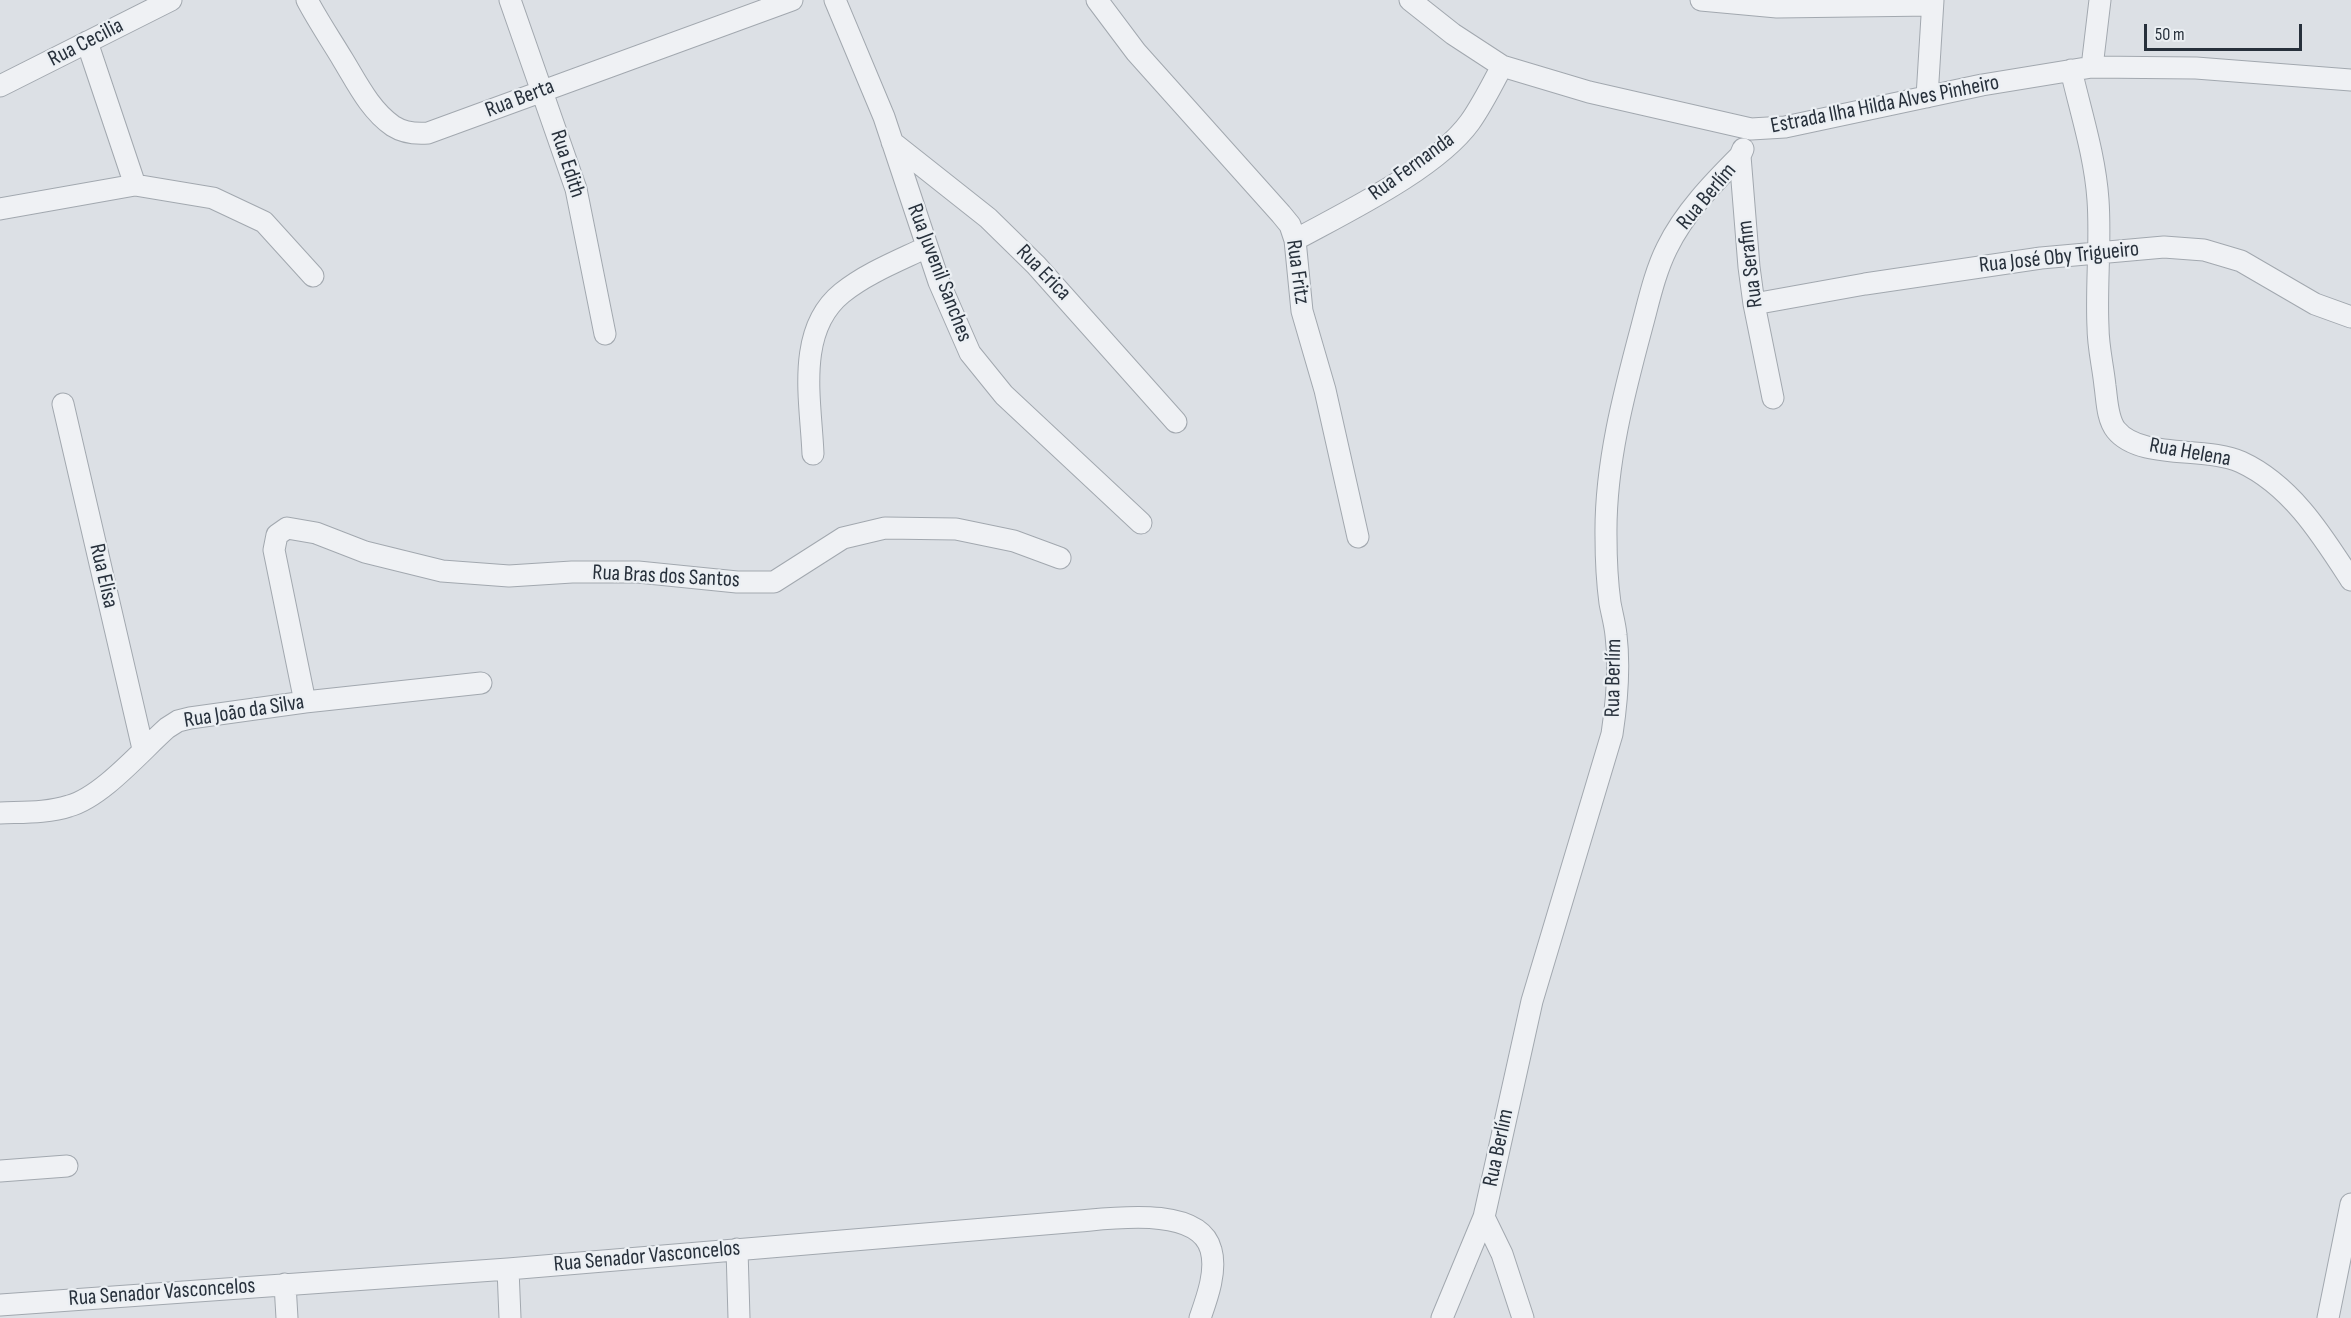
<!DOCTYPE html>
<meta charset="utf-8">
<style>
body{margin:0}
#map{position:relative;width:2351px;height:1318px;overflow:hidden;background:#dce0e5;font-family:"Sofia Sans Condensed",sans-serif}
canvas{display:block}
.scale{position:absolute;left:2144px;top:24px;width:158px;height:27px;box-sizing:border-box;border:3px solid #27303b;border-top:0;padding-left:8px;font-size:18px;line-height:21px;white-space:nowrap;color:#27303b;-webkit-text-stroke:4px #ebeff3;paint-order:stroke}
</style>
<div id="map">
<canvas width="2351" height="1318"></canvas>
<div class="scale">50 m</div>
</div>
<script>
const context = document.querySelector('canvas').getContext('2d');
context.lineJoin = 'round';
function stroke(path, color, width, dash) { context.strokeStyle = color; context.lineWidth = width; context.lineCap = dash ? 'butt' : 'round'; context.setLineDash(dash || []); context.stroke(path); }
function label(font, color, halo, rows, align = 'center') {
  context.font = font + ' "Sofia Sans Condensed",sans-serif'; context.lineWidth = 4.5; context.setLineDash([]); context.textBaseline = 'middle'; context.strokeStyle = halo; context.fillStyle = color; for (const [text, x, y, turn = 0] of rows) {
    context.save(); context.translate(x, y); context.rotate((+turn || 0) * Math.PI / 180); context.textAlign = isNaN(turn) ? turn : align; if (halo) context.strokeText(text, 0, 0); context.fillText(text, 0, 0); context.restore();
  }
}
const street = new Path2D(`
 M307,0C318,21 331,40 343,60C357,83 370,110 393,126C404,133 416,134 428,133L792,0
 M510,0L576,189L605,334
 M835,0L884,117L939,282L970,353L1004,395L1141,523
 M1097,0L1136,52L1281,214L1290,225L1295,240L1302,311L1325,390L1358,537
 M1410,0L1453,34L1502,66L1589,92L1751,129L1785,127L1982,85L2092,67L2196,68L2351,80
 M1701,0L1777,7L1932,5
 M87,42L135,185
 M2092,67L2100,0
 M2071,70C2081,113 2095,156 2098,200C2101,242 2096,285 2098,327C2098,347 2103,366 2105,386C2107,399 2107,419 2116,430C2140,460 2207,446 2241,462C2291,485 2322,535 2351,580
 M0,86L171,0
 M1927,97L1933,0
 M892,142L988,218L1036,265L1176,422
 M1743,149L1740,156L1749,267L1754,304L1773,398
 M0,209L135,185L213,198L264,222L313,276
 M1295,240C1346,212 1436,169 1470,122C1482,105 1492,85 1502,66
 M1754,304L1865,284L2041,258L2164,247L2204,250L2241,261L2315,304L2351,317
 M63,404L143,749
 M813,454C811,402 795,331 842,293C867,273 898,261 927,247
 M305,702L274,550L277,535L287,528L316,533L365,552L442,571L509,576L572,572H638L737,582H774L843,538L885,528L956,529L1014,541L1060,558
 M0,813C22,812 48,813 69,806C102,797 141,751 167,728L178,721L190,718L305,702L481,683
 M0,1171L67,1166
 M1484,1217L1502,1254L1523,1318
 M737,1249L739,1318
 M508,1269L510,1318
 M285,1284L287,1318
 M0,1305L508,1269L1080,1221C1114,1218 1200,1206 1211,1250C1217,1271 1207,1298 1200,1318
 M1442,1318L1484,1217L1532,1001L1612,734C1617,701 1620,668 1616,635C1615,624 1612,614 1610,603C1607,581 1606,558 1606,536C1605,465 1624,393 1642,326C1649,300 1655,272 1667,248C1684,213 1713,183 1740,156
 M2328,1318L2351,1204`);
const streetNames = [
 ["Rua Cecilia",86,43,-27],
 ["Rua Berta",520,99,-21],
 ["Estrada Ilha Hilda Alves Pinheiro",1885,105,-11],
 ["Rua Edith",567,164,72],
 ["Rua Fernanda",1412,167,-36],
 ["Rua Berlím",1707,197,-50],
 ["Rua José Oby Trigueiro",2059,258,-6],
 ["Rua Serafim",1751,264,-97],
 ["Rua Fritz",1297,272,82],
 ["Rua Juvenil Sanches",939,273,69],
 ["Rua Erica",1043,273,46],
 ["Rua Helena",2190,453,10],
 ["Rua Elisa",103,576,77],
 ["Rua Bras dos Santos",666,577,3],
 ["Rua Berlím",1614,678,-89],
 ["Rua João da Silva",244,712,-9],
 ["Rua Berlím",1499,1148,-78],
 ["Rua Senador Vasconcelos",647,1257,-5],
 ["Rua Senador Vasconcelos",162,1293,-4]
];
stroke(street, '#a2a8af', 23);
stroke(street, '#eff1f4', 21);
label('22px', '#27303b', '#ebeff3', streetNames);
</script>
